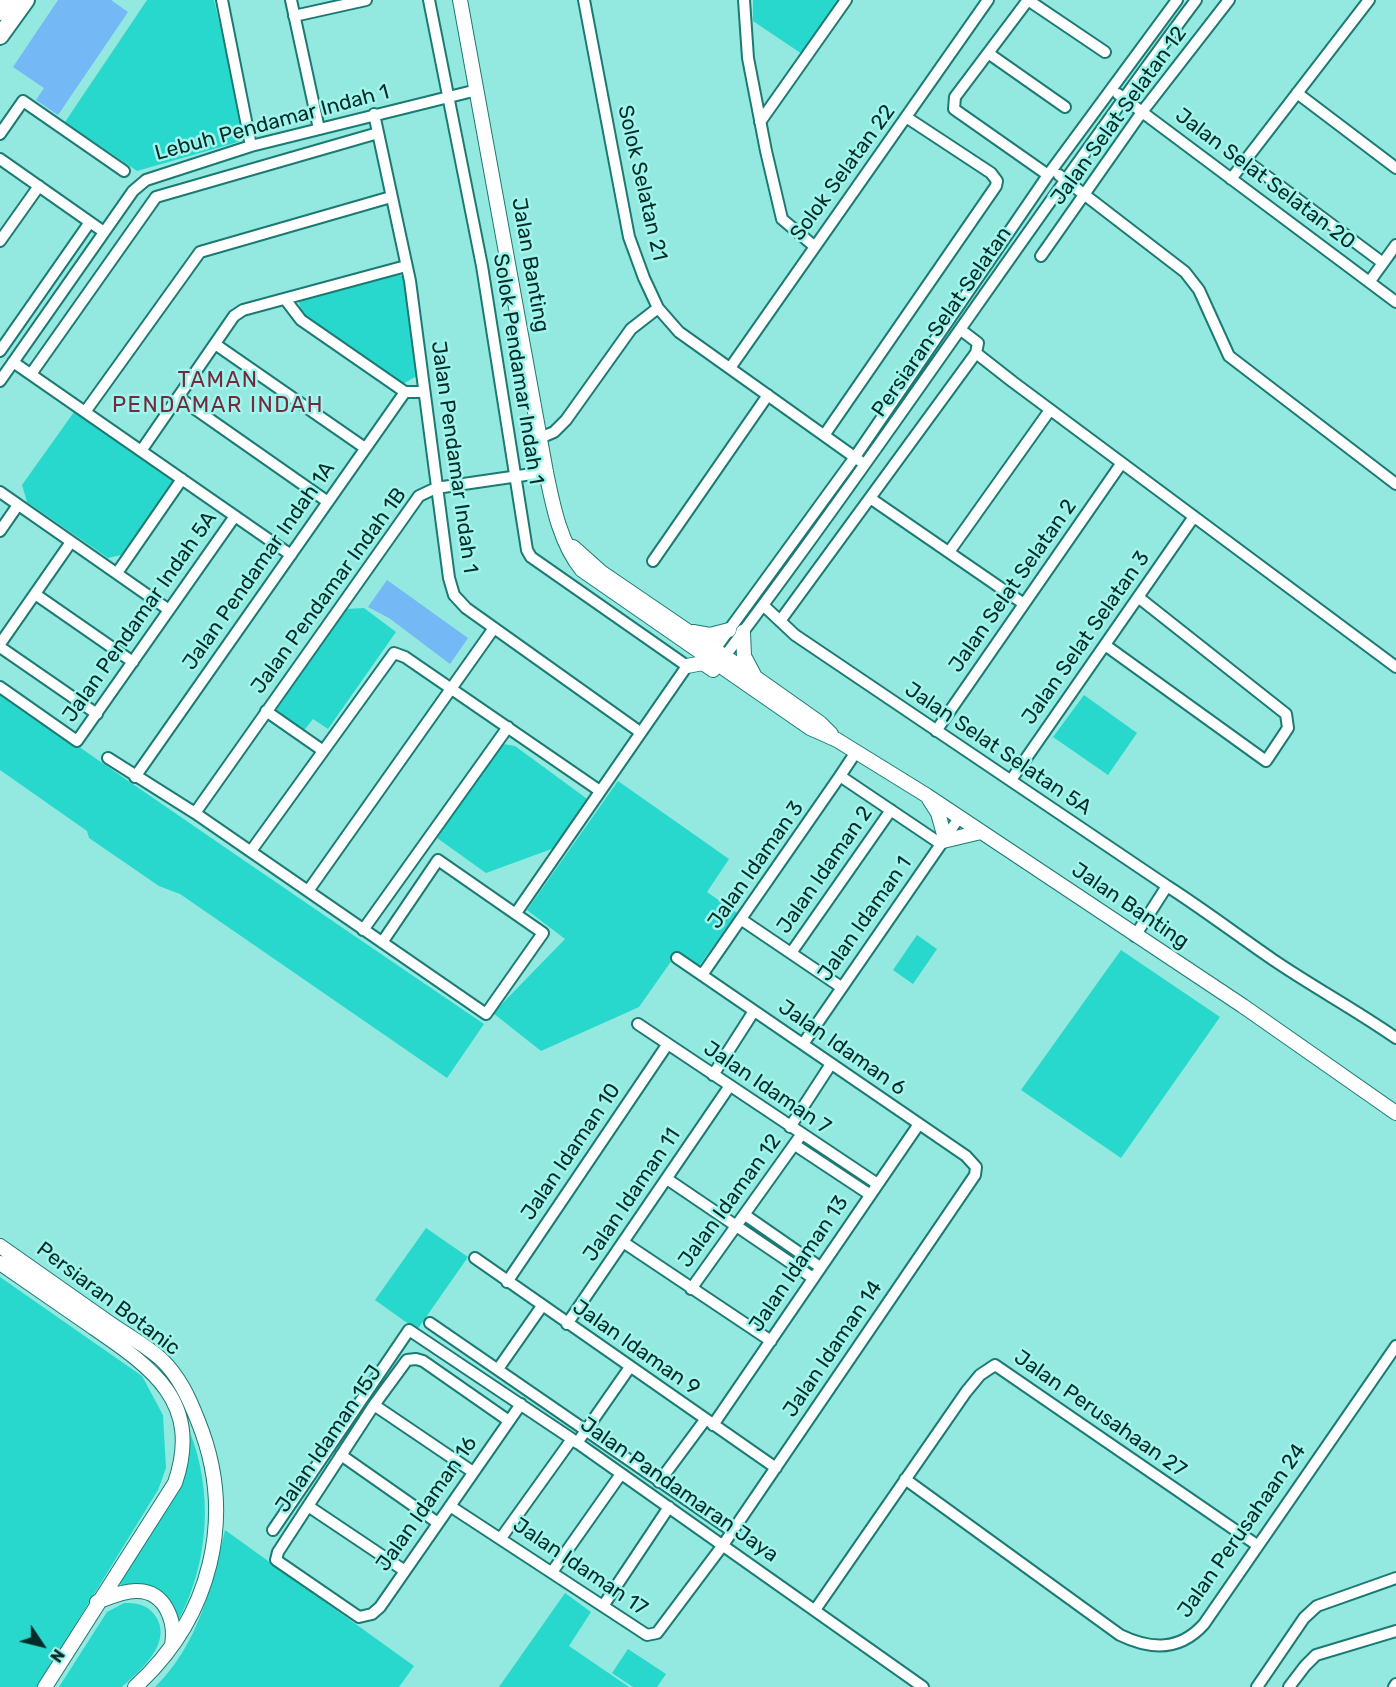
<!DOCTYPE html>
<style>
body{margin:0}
#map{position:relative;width:1396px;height:1687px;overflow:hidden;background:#93e8df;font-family:Rubik,sans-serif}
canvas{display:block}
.north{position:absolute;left:12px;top:1615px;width:60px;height:60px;-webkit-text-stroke:4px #a0f6ed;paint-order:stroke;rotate:125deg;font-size:16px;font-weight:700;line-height:24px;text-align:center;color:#042b28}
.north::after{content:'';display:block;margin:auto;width:21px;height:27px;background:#042b28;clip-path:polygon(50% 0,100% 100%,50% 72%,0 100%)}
</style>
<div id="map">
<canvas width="1396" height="1687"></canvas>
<div class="north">N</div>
</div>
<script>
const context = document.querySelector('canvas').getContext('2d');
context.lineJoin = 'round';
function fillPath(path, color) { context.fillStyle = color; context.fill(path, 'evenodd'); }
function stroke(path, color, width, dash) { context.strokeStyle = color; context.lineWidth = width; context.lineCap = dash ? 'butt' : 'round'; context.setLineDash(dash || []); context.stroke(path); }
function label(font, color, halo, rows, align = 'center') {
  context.font = font + ' Rubik,sans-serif'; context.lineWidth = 5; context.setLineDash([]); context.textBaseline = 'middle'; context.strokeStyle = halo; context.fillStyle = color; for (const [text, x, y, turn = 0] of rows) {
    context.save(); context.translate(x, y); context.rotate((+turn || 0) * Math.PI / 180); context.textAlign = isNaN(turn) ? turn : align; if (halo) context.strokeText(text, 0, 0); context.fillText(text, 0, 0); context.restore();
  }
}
const green = new Path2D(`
 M147,0H214L245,132L238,142L137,171L65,122Z
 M753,0H839L802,54L753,21Z
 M396,273L407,279L420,374L403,384L300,312L299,299Z
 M74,412L82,414L173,481L121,555L108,558L27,502L22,485Z
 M364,608L396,632L328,729L313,719L302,733L274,713L347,609Z
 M0,692C161,804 322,914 484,1024L447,1078L180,894L159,886L89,838L87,831L0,770Z
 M1084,695L1137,733L1108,775L1053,737Z
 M503,744L515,746L590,801L557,847L486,873L437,838Z
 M618,781L729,859L707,892L737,913L699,966L677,953L639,1007L541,1051L493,1013L565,939L527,910Z
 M917,935L937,949L913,984L893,970Z
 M1121,950L1220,1017L1121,1158L1021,1090Z
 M426,1228L468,1257L417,1330L375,1300Z
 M0,1277L142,1376L163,1415L166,1468L158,1490L37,1687H0Z
 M189,1430C214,1491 209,1563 178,1621L168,1604L117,1583L180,1488L189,1460Z
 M225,1530L414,1666L399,1687H155C198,1645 212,1586 225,1530Z
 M565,1593L591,1612L569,1646L629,1687H499Z
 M124,1603C136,1603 146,1604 154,1614C175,1641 141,1670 122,1687H59L107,1612Z
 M628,1649L666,1674L657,1687H633L612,1673Z`);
const water = new Path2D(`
 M58,0H111L128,12L58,115L36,100L44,88L13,67Z
 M387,580L468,638L450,664L389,618L368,607Z`);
const street = new Path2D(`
 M222,0L251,146
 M291,0L319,129
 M429,0L482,266L527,550L531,557L687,666L516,913
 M584,0L629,237L644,278L658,308L679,332L860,461
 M744,0L748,58L766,151L782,219L814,246
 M1028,0L955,97L954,109L1048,175
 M1028,0L1105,52
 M294,16L366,0
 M988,53L1065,107
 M1297,93L1396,168
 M1118,94L1396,302
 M374,114L410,281L449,578L454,595L466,608L640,732
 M760,122L846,0
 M0,134L23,101L124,171
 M0,159L104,232
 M1245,160L1383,263
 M1059,175L1185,272L1199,290L1229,356L1396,484
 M1231,179L1369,0
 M0,241L39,186
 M1041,256L1142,112L1229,0
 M1370,281L1396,245
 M285,299L301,320L405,392
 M961,330L978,343L976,353L1013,382L1396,667
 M215,344L365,448
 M0,351L90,222
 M13,362L291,555
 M730,368L988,0
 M31,374L156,197L378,133
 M0,381L133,191L146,180L251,146L477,90
 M178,397L328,502
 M85,412L200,252L391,197
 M825,434L996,186L997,181L991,173L906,117
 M540,438L554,432L566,420L631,329L658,308
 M141,451L234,316L243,310L406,266
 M0,492L169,610
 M870,498L1024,604
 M0,531L18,505
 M949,552L1050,410
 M653,561L768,395
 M117,573L182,479
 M35,594L133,662
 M763,605L795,635L1167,886L1135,936
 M780,621L976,353
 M0,644L71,542
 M1105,645L1266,761L1288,728L1286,714L1138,597
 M0,647L97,714
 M710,656L855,457L1048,175L1177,0
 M722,660C885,444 1034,217 1196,0
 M0,687L77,741L235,516
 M266,711L322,750
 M936,731L1121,464
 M108,758L195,813L486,1014L543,933L438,860L383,941
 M840,776L856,752
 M135,777L405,392H423
 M1011,780L1193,518
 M195,813L419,496L436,488L546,472
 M251,851L394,653L405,657L600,791
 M1167,886C1203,909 1237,935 1272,959C1313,987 1356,1010 1396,1038
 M308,891L494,628
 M742,920L841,987
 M363,930L508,727
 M791,953L891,810
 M702,975L840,776L941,844
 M638,1024L876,1183
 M803,1044L959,818
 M713,1075L754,1011
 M790,1127L831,1064
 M795,1145L869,1194
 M667,1179L813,1278
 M745,1215L820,1267
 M623,1242L771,1341
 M475,1258L776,1468
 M507,1282L667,1045
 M691,1289L801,1135
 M430,1323L732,1531
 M567,1324L729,1087
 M498,1369L542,1306
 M374,1405L473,1472
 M509,1421L423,1361L416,1359L407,1360L374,1405L278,1552L276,1560L359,1617L372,1614L380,1607L521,1404
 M713,1425L919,1124
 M577,1443L630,1367
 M341,1455L438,1523
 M905,1479L1120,1635C1151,1650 1180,1651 1204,1624L1396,1346
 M659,1482L705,1420
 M308,1506L405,1571
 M450,1506L647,1635L657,1633L723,1545L975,1175L976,1167L966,1156L677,958
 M273,1530L409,1330L572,1439L923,1687
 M501,1538L572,1439
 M552,1572L621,1474
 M603,1606L669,1507
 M815,1610L966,1392L980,1375L995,1365L1257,1545
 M1257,1687L1304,1618L1317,1606L1396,1578
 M1289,1687L1305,1666L1316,1655L1396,1631
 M1394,1687L1396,1684`);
const secondary = new Path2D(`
 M460,0L546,472C553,506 560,543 582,570L810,728L837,740L926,795L1243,1006L1396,1113
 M573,547L601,572L755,677L820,723L831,734
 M693,632L710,635L729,630
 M743,632L744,656L754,675
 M687,666L703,663L713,670
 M929,799L938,813L945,838
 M943,841L981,832
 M0,1246C36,1271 72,1297 108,1322C125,1334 145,1345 161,1359C179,1376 189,1398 198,1421C237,1517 211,1618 135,1687
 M0,1263C30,1284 61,1305 91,1326C151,1367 203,1401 175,1483L45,1687
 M97,1602C110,1597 125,1590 138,1591C166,1592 176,1622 172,1645`);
const primary = new Path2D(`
 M0,12L8,0
 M0,36L26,0`);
const streetNames = [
 ["Jalan Selat Selatan 12",1119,116,-54],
 ["Lebuh Pendamar Indah 1",272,123,-15],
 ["Solok Selatan 22",843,173,-54],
 ["Jalan Selat Selatan 20",1265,179,37],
 ["Solok Selatan 21",642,183,77],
 ["Jalan Banting",530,265,80],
 ["Persiaran Selat Selatan",942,322,-55],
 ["Solok Pendamar Indah 1",518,369,81],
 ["Jalan Pendamar Indah 1",454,457,82],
 ["Jalan Pendamar Indah 1A",259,566,-55],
 ["Jalan Selat Selatan 2",1013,586,-55],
 ["Jalan Pendamar Indah 1B",329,591,-54],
 ["Jalan Pendamar Indah 5A",140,617,-55],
 ["Jalan Selat Selatan 3",1086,638,-55],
 ["Jalan Selat Selatan 5A",998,749,34],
 ["Jalan Idaman 3",756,865,-55],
 ["Jalan Idaman 2",825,870,-55],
 ["Jalan Banting",1130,906,34],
 ["Jalan Idaman 1",865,919,-55],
 ["Jalan Idaman 6",842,1048,35],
 ["Jalan Idaman 7",767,1088,34],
 ["Jalan Idaman 10",571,1152,-56],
 ["Jalan Idaman 11",632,1195,-56],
 ["Jalan Idaman 12",730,1201,-54],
 ["Jalan Idaman 13",799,1264,-56],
 ["Persiaran Botanic",108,1299,37],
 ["Jalan Idaman 9",636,1348,35],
 ["Jalan Idaman 14",833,1349,-56],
 ["Jalan Perusahaan 27",1100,1414,35],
 ["Jalan Idaman 15J",329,1439,-56],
 ["Jalan Pandamaran Jaya",679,1490,35],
 ["Jalan Idaman 16",427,1504,-55],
 ["Jalan Perusahaan 24",1242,1531,-55],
 ["Jalan Idaman 17",580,1567,34]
];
const neighbourhoodNames = [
 ["TAMAN",218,381],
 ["PENDAMAR INDAH",218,406]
];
fillPath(green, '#29d8cc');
fillPath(water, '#74b8f6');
stroke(street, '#1b7a73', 14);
stroke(secondary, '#1b7a73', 16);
stroke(primary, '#1b7a73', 20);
stroke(street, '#fff', 10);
stroke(secondary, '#fff', 14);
stroke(primary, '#fff', 16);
label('21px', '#042b28', '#a0f6ed', streetNames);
context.letterSpacing = '1.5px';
label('22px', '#722c3d', '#a0f6ed', neighbourhoodNames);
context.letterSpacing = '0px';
</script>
